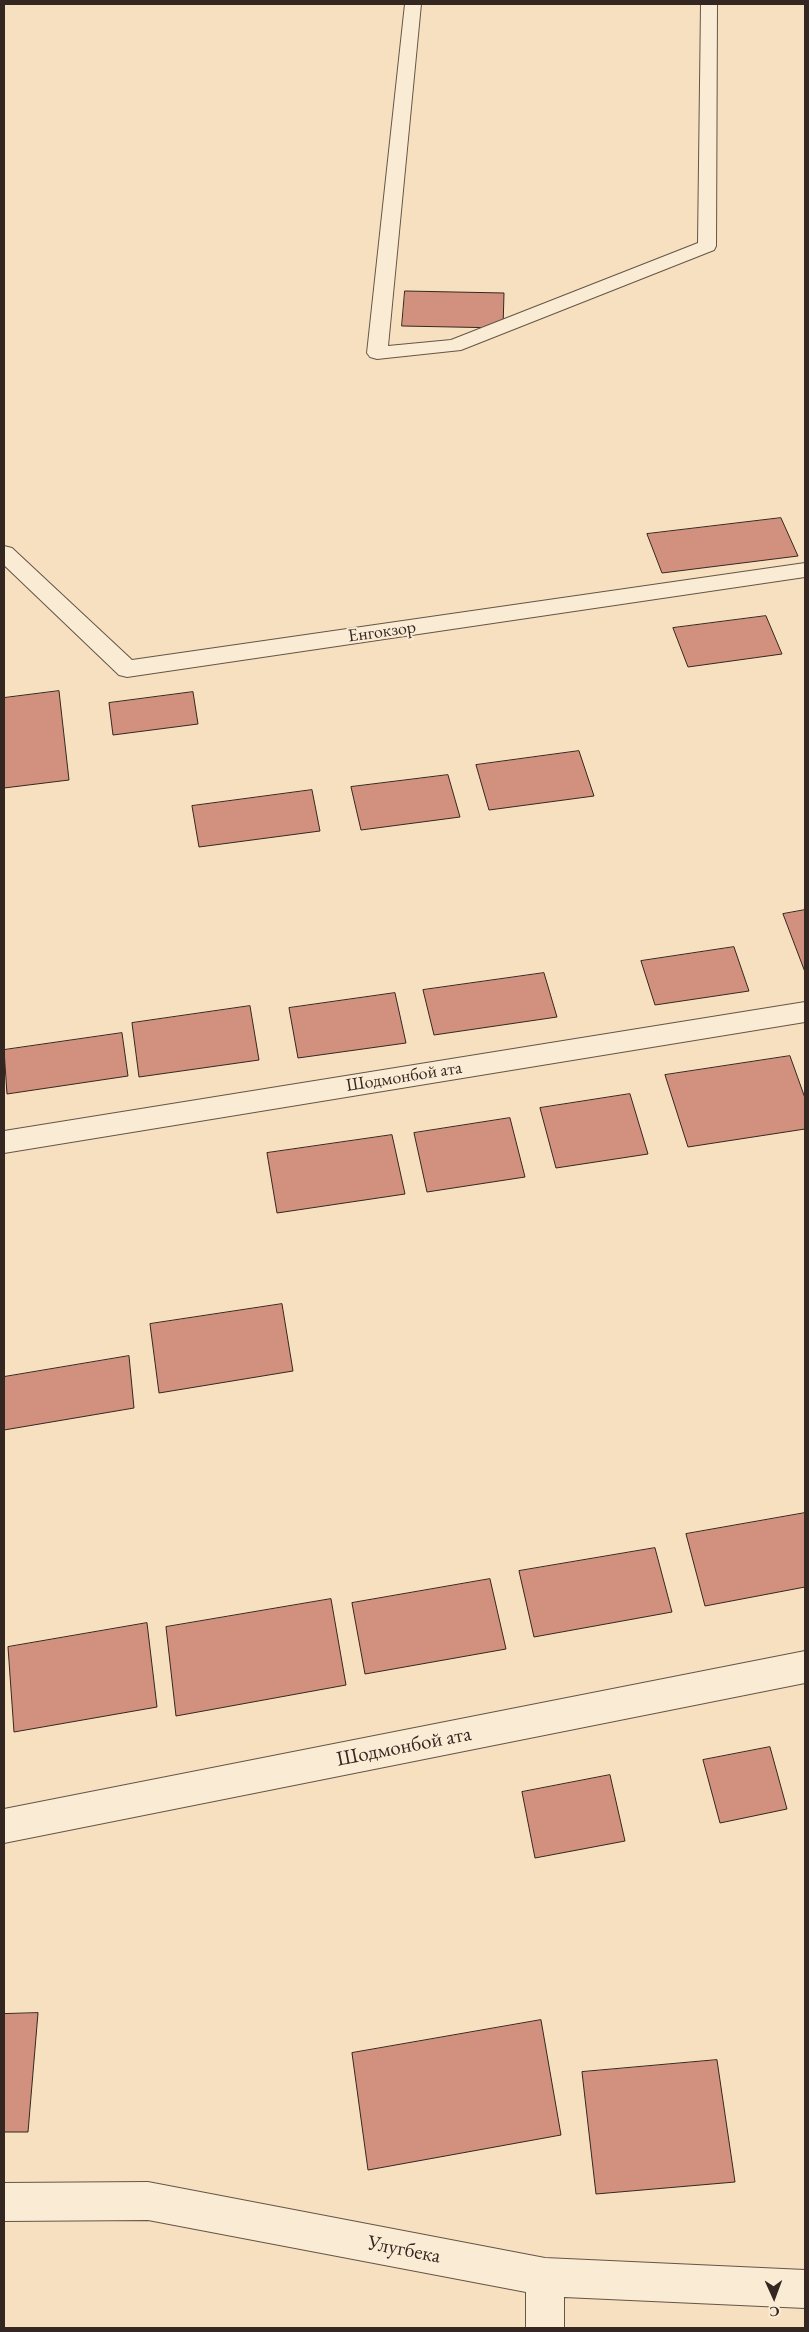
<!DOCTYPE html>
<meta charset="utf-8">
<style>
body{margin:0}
#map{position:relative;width:809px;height:2332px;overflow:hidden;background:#f7e0bf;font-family:"EB Garamond",serif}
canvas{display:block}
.frame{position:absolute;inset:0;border:5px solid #342721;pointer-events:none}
.north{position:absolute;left:749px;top:2272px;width:50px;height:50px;-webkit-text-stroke:4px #faebd5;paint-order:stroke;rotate:178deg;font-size:14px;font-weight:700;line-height:20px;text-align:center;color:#342721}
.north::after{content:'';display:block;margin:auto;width:18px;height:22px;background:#342721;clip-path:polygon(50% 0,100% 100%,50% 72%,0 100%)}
</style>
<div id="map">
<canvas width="809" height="2332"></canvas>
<div class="frame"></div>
<div class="north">С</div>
</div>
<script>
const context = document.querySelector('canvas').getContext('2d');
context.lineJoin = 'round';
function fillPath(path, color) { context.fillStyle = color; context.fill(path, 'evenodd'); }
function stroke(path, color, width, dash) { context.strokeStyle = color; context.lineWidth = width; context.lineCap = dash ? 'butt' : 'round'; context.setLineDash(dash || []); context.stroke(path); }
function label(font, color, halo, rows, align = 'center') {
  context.font = font + ' "EB Garamond",serif'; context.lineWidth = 4; context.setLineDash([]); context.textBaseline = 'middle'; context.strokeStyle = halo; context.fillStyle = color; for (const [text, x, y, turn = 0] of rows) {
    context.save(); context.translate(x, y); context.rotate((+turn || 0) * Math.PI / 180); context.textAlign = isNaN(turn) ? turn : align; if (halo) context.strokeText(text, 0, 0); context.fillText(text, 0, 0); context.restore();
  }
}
const building = new Path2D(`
 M405,291L504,293L503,328L402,326Z
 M781,518L798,556L662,573L647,534Z
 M766,616L782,654L688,667L673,628Z
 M59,691L69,780L4,788V698Z
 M193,692L198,724L113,735L109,703Z
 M579,751L594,796L489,810L476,765Z
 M448,775L460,817L361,830L351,787Z
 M312,790L320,831L199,847L192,806Z
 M805,910V972L783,914Z
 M734,947L749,991L655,1005L641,961Z
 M544,973L557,1017L434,1035L423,990Z
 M395,993L406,1043L298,1058L289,1008Z
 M250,1006L259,1060L139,1077L132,1023Z
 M122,1033L128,1076L7,1094L4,1050Z
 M790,1056L805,1098V1129L688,1147L665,1075Z
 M630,1094L648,1154L556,1168L540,1108Z
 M510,1118L525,1177L427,1192L414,1133Z
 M392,1135L405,1194L277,1213L267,1153Z
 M282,1304L293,1371L159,1393L150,1324Z
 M129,1356L134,1408L4,1430V1377Z
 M805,1513V1587L705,1606L686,1534Z
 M655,1548L672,1612L534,1637L519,1571Z
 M490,1579L506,1649L365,1674L352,1603Z
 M331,1599L346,1685L176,1716L166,1627Z
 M147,1623L157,1707L14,1732L8,1647Z
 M770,1747L787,1809L720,1823L703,1760Z
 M610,1775L625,1841L535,1858L522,1792Z
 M38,2013L28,2132H4V2014Z
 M541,2020L561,2135L368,2170L352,2053Z
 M717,2060L735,2182L596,2194L582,2072Z`);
const minor = new Path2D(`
 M405,4H421L388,346L451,340L698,243L701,4H717L716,246L714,250L461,350L377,359L370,357L367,353Z
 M4,546L12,548L132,660L805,563V577L127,677L119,675L4,565Z
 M805,1002V1022L4,1153V1131Z
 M805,1651V1683L4,1843V1809Z
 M148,2182L545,2258L805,2270V2308L564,2297V2328H526V2292L148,2220L4,2221V2183Z`);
const streetNames = [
 ["Енгокзор",382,632,-8],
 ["Шодмонбой ата",404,1077,-9]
];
const nearStreetnames = [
 ["Шодмонбой ата",404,1747,-11],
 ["Улугбека",404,2250,11]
];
fillPath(building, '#d2907e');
stroke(building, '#342721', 1);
stroke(minor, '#655548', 2);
fillPath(minor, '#faebd5');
label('18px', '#342721', '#faebd5', streetNames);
label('21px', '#342721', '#faebd5', nearStreetnames);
</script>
